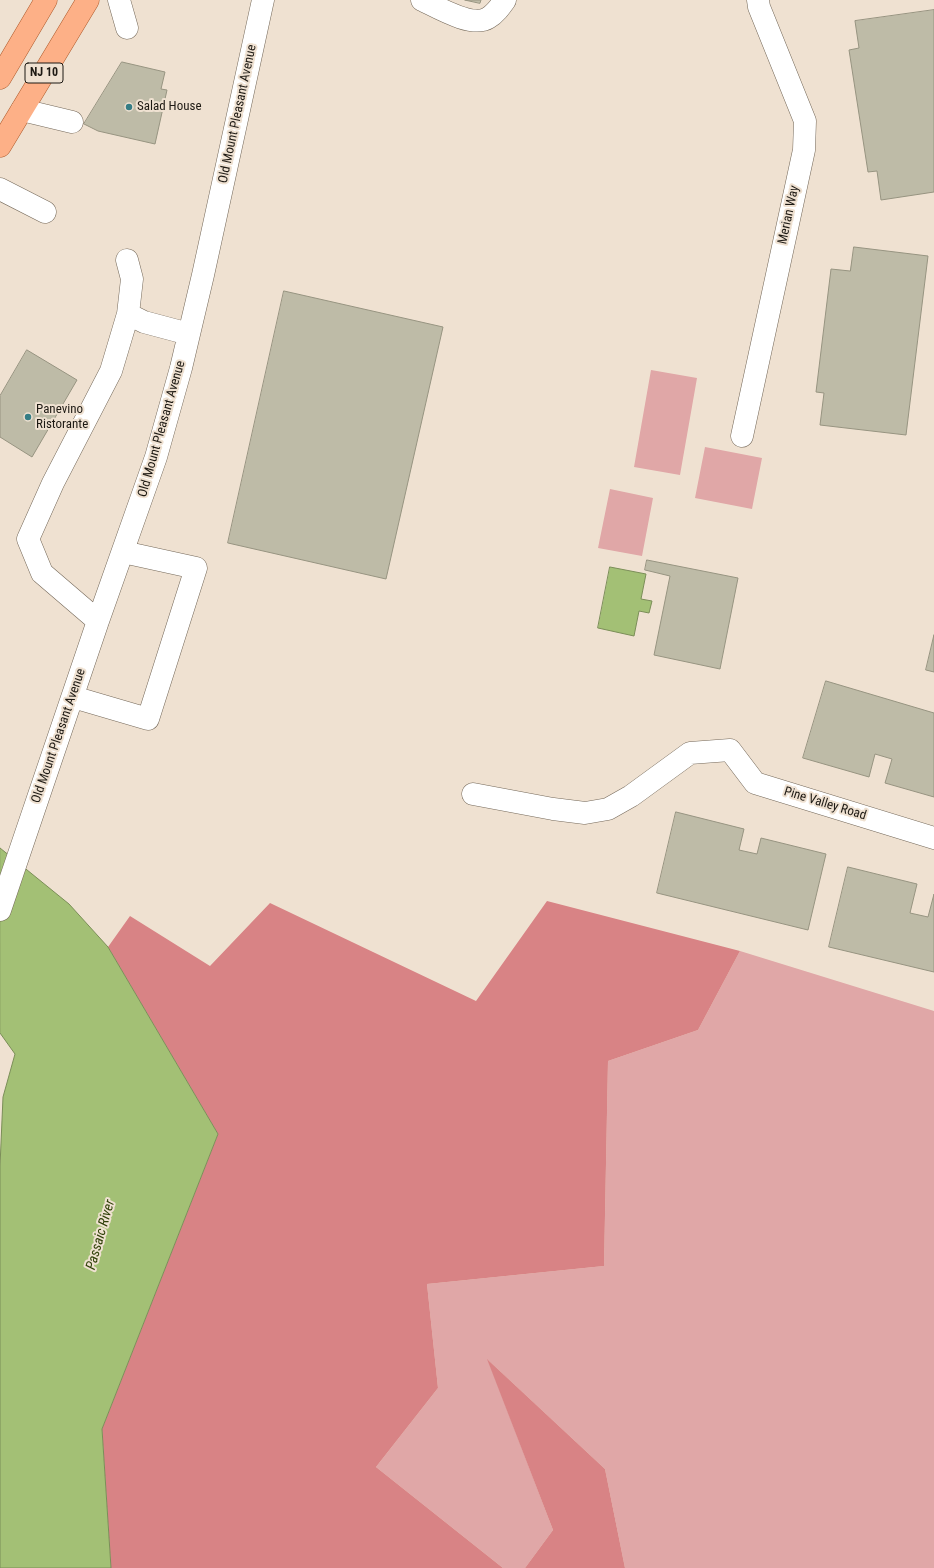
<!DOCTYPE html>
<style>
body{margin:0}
canvas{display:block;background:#efe1d1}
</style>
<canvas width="934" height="1568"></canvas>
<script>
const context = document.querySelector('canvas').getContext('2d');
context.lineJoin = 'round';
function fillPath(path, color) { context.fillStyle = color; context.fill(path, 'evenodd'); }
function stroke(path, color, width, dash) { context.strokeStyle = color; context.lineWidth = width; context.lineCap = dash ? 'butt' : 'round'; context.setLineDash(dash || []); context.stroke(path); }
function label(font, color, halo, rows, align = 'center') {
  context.font = font + ' "Roboto Condensed",sans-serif'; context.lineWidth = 4; context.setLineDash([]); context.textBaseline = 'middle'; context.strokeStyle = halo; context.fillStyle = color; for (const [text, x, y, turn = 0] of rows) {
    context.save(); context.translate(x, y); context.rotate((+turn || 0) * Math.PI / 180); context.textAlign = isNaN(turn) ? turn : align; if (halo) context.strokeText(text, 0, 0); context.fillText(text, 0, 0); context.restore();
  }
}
const green = new Path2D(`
 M651,370L697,378L680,475L634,467Z
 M705,447L762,458L752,509L695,498Z
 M610,489L653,498L642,556L598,548Z
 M740,951L934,1011V1568H625L605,1469L488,1360L553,1530L525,1568H503L376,1467L438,1388L427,1284L604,1266L608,1061L698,1030Z`);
const forest = new Path2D(`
 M547,901L740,951L698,1030L608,1061L604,1266L427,1284L438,1388L376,1467L503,1568H111L102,1429L218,1134L108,947L130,916L210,966L270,903L476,1001Z
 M487,1359L605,1469L625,1568H525L553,1530Z`);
const water = new Path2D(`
 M610,567L646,574L641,599L652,601L649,613L639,611L634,636L598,628Z
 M0,848L69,904L108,947L218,1134L102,1429L111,1568H0V1166L3,1097L15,1054L0,1033Z`);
const building = new Path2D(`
 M465,0H481L480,3Z
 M934,10V192L881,200L877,171L868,172L849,50L859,48L855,21Z
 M122,62L165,72L161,89L167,90L155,144L98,131L84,124Z
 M854,247L928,256L906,435L820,425L824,393L816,392L831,269L850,271Z
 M284,291L443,327L386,579L228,543Z
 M27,350L77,380L32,457L0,437V396Z
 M647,560L738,578L720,669L654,655L670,576L645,570Z
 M934,635V672L926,670Z
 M826,681L934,713V797L885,783L892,759L875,754L869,777L803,758Z
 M676,812L744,829L739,850L757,854L761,838L826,854L808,930L657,893Z
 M848,867L917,884L910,913L928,917L934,894V972L829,947Z`);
const minor = new Path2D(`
 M119,0L127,28
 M422,0C437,7 472,28 488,18C495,14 500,7 505,0
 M22,110L72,122
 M0,189L45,212
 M128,314L144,322L189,334
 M742,436L804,150L805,121L759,7L758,0
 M98,621L42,573L28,539L53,483L111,371L128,314L132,279L127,260
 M73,697L148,719L196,568L123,552
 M473,794L553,809L585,813L608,809L631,796L690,753L730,750L755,783L934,838
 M0,910L98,621L156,457L181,368L203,275L263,0`);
const major = new Path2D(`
 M0,78L46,0
 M0,146L88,0`);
const markers = [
 [129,107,4,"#357d85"],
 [28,417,4,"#357d85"]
];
const shields = [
 [44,73,38]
];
const shieldNames = [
 ["NJ 10",44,73]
];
const poiNames = [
 ["Salad House",137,107],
 ["Panevino",36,410],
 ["Ristorante",36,425]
];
const streetNames = [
 ["Old Mount Pleasant Avenue",238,114,-78],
 ["Merian Way",789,215,-78],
 ["Old Mount Pleasant Avenue",162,429,-74],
 ["Old Mount Pleasant Avenue",59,736,-71],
 ["Pine Valley Road",825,804,17]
];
const waterNames = [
 ["Passaic River",101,1235,-74]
];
fillPath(green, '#e0a7a7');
fillPath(forest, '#d88385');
fillPath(water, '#a3c075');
stroke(water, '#7b8e58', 1);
fillPath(building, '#bebba7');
stroke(building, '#979481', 1);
stroke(minor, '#75695a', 23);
stroke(major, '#ad592a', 23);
stroke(minor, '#fff', 22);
stroke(major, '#fdb087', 22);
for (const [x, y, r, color] of markers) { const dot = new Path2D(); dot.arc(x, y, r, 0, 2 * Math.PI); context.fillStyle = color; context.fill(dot); stroke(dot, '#efe1d1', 1.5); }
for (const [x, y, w] of shields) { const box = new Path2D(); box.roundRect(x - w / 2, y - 10, w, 20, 3); context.fillStyle = '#efe1d1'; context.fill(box); stroke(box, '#1d1913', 1); }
label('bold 12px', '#1d1913', null, shieldNames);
label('13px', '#1d1913', '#efe1d1', poiNames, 'left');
label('13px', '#1d1913', '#efe1d1', streetNames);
label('italic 14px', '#2f4008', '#efe1d1', waterNames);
</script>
